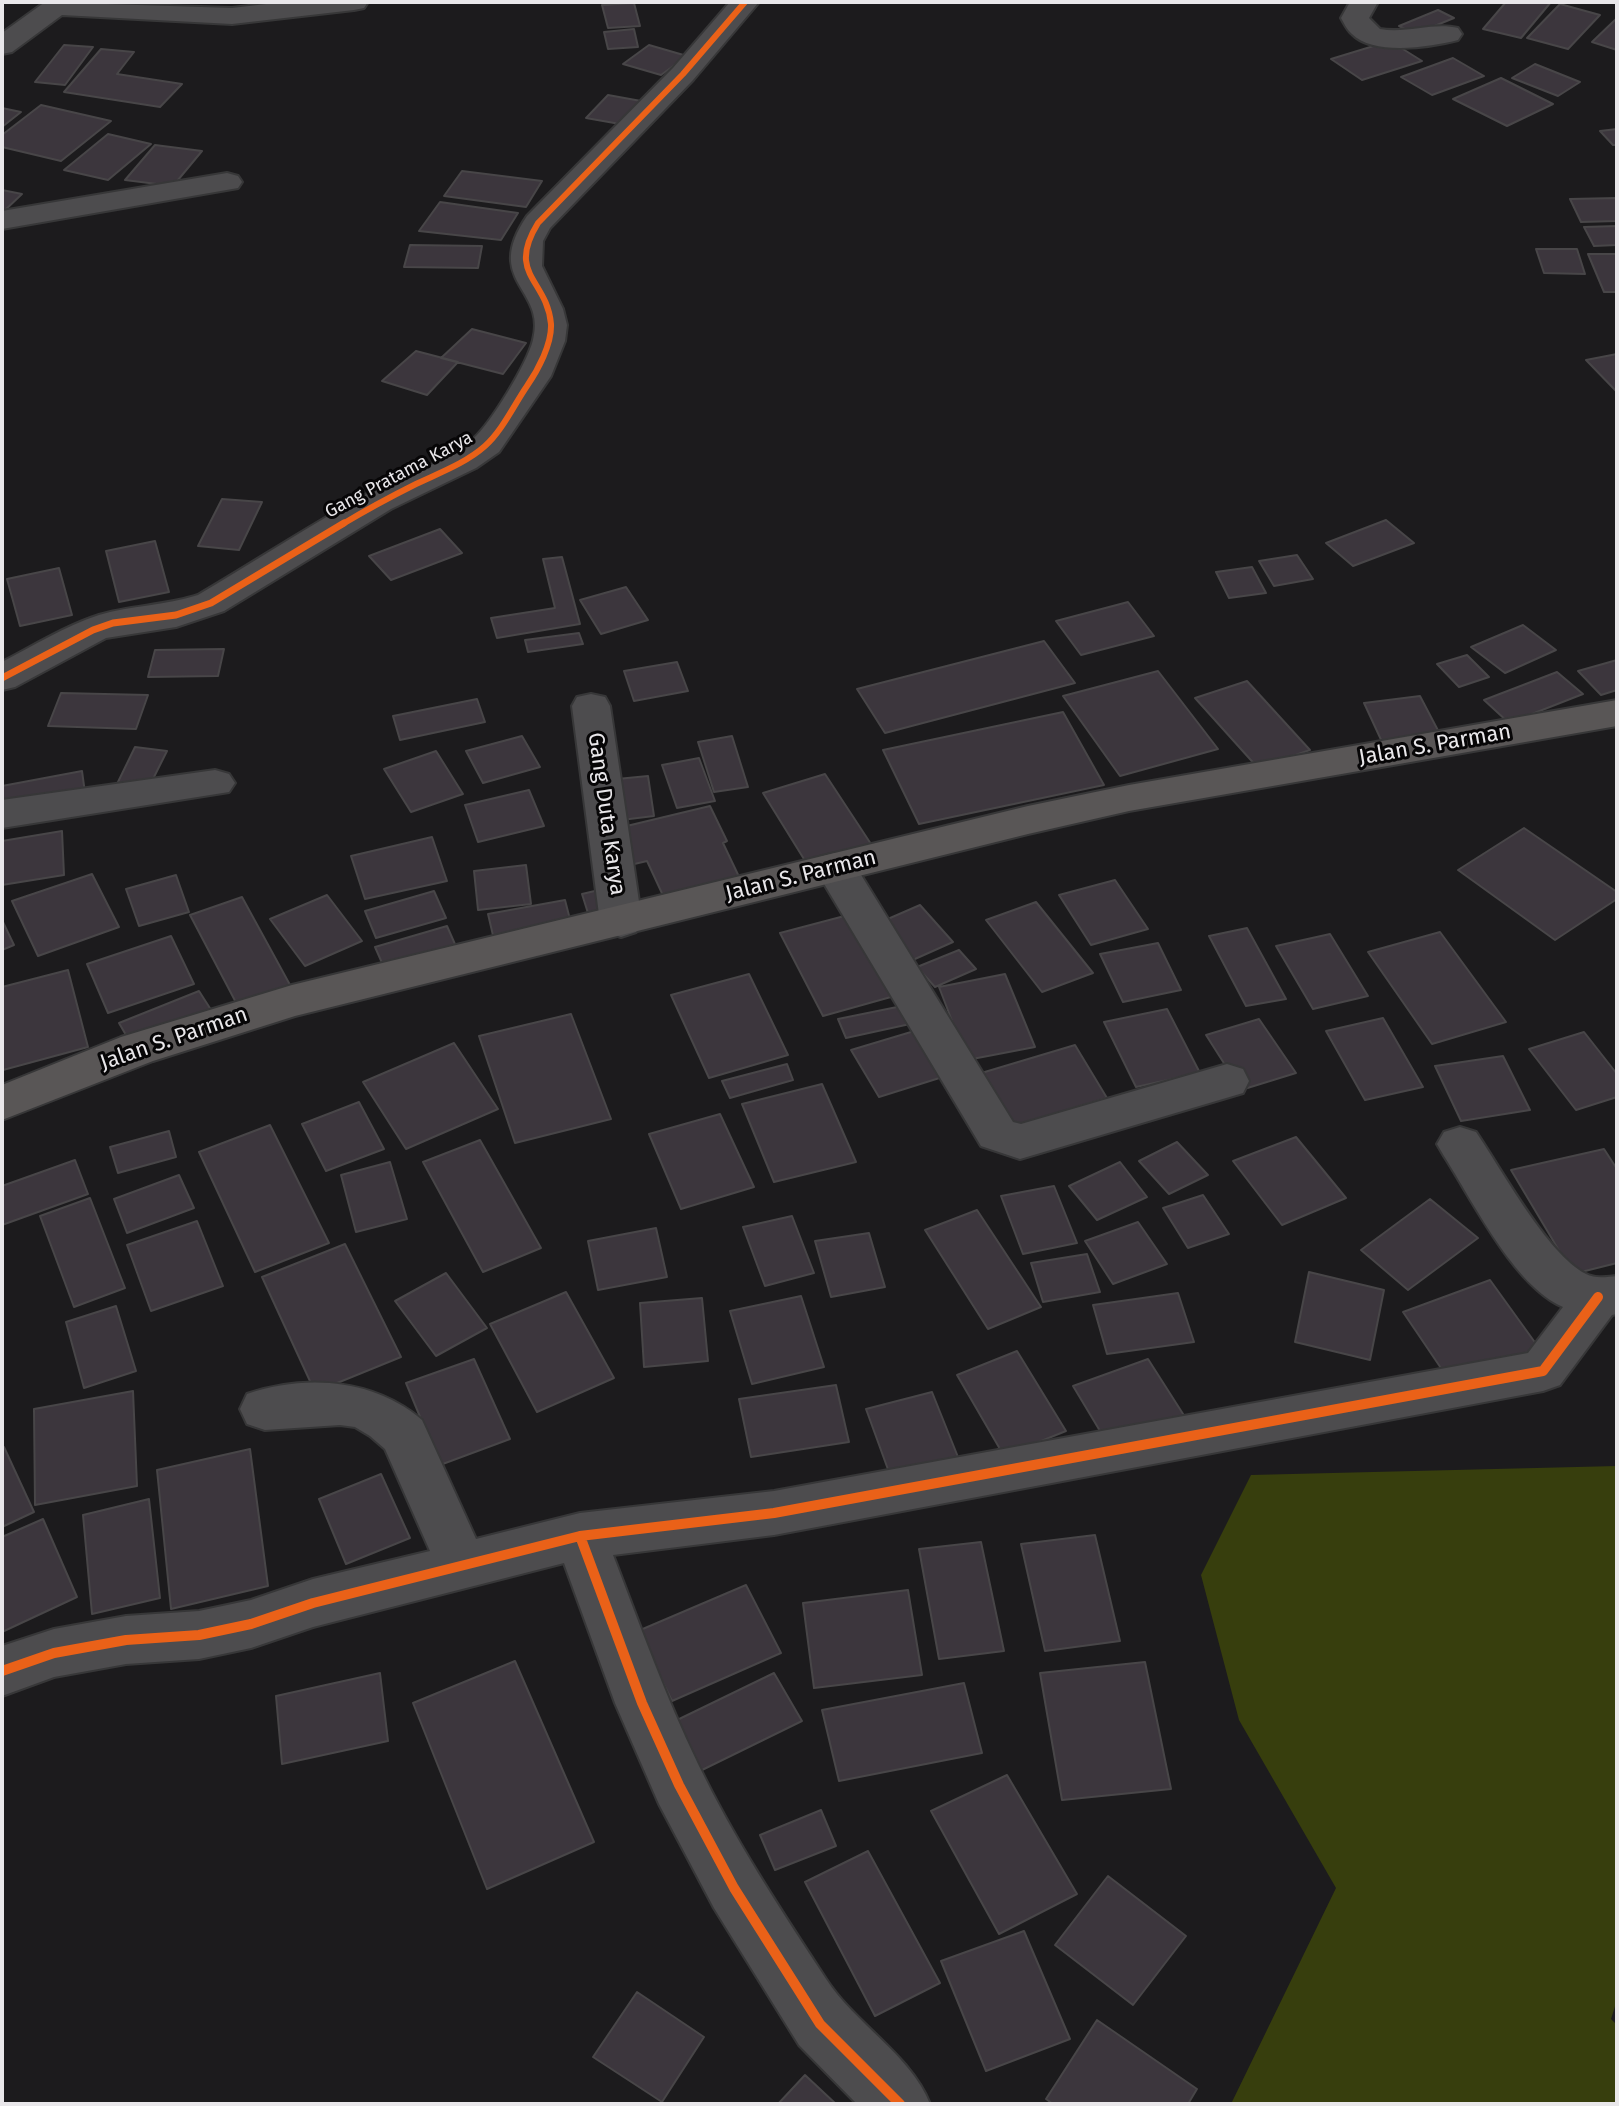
<!DOCTYPE html>
<style>
body{margin:0}
#map{position:relative;width:1619px;height:2106px;overflow:hidden;background:#1c1b1d;font-family:"Fira Sans",sans-serif}
canvas{display:block}
.frame{position:absolute;inset:0;border:4px solid #e9e7ea;pointer-events:none}
</style>
<div id="map">
<canvas width="1619" height="2106"></canvas>
<div class="frame"></div>
</div>
<script>
const context = document.querySelector('canvas').getContext('2d');
context.lineJoin = 'round';
function fillPath(path, color) { context.fillStyle = color; context.fill(path, 'evenodd'); }
function stroke(path, color, width, dash) { context.strokeStyle = color; context.lineWidth = width; context.lineCap = dash ? 'butt' : 'round'; context.setLineDash(dash || []); context.stroke(path); }
function label(font, color, halo, rows, align = 'center') {
  context.font = font + ' "Fira Sans",sans-serif'; context.lineWidth = 6; context.setLineDash([]); context.textBaseline = 'middle'; context.strokeStyle = halo; context.fillStyle = color; for (const [text, x, y, turn = 0] of rows) {
    context.save(); context.translate(x, y); context.rotate((+turn || 0) * Math.PI / 180); context.textAlign = isNaN(turn) ? turn : align; if (halo) context.strokeText(text, 0, 0); context.fillText(text, 0, 0); context.restore();
  }
}
const forest = new Path2D(`
 M1617,1466V2000L1611,2019L1617,2025V2104H1231L1336,1888L1239,1720L1201,1575L1251,1475Z`);
const building = new Path2D(`
 M1506,2H1551L1521,38L1483,29Z
 M634,3L640,26L608,28L602,5Z
 M1560,4L1600,15L1568,49L1527,38Z
 M1438,10L1454,18L1415,34L1399,26Z
 M1617,18V50L1592,42Z
 M634,29L638,47L608,49L604,32Z
 M1390,41L1422,61L1362,80L1331,59Z
 M64,45L93,47L65,85L35,82Z
 M649,45L687,56L661,75L623,64Z
 M101,49L134,52L117,74L182,84L160,107L64,92Z
 M1453,58L1484,76L1432,95L1401,77Z
 M1535,64L1580,82L1558,96L1512,78Z
 M1501,78L1553,104L1507,126L1453,99Z
 M608,95L641,101L620,124L586,118Z
 M41,105L111,121L61,161L2,147V135Z
 M2,108L21,112L2,127Z
 M1617,129V145H1613L1600,131Z
 M108,134L151,144L108,180L64,170Z
 M155,145L202,151L173,186L125,180Z
 M462,171L542,181L526,207L444,196Z
 M2,190L22,194L2,213Z
 M1617,198V221L1581,222L1570,199Z
 M440,202L518,213L501,240L419,231Z
 M1617,226V245L1594,246L1584,227Z
 M410,245L482,246L478,268L404,267Z
 M1536,249H1577L1585,274L1544,273Z
 M1588,254H1617V292H1604Z
 M472,329L526,343L503,374L441,358Z
 M416,351L458,362L427,395L382,381Z
 M1617,354V392L1586,360Z
 M222,499L262,502L239,550L198,546Z
 M1386,520L1414,543L1353,566L1326,543Z
 M440,529L462,553L391,580L369,556Z
 M155,541L169,592L119,602L106,551Z
 M1297,555L1313,579L1274,586L1259,561Z
 M562,557L580,624L497,638L491,618L555,608L543,559Z
 M1252,567L1266,593L1229,598L1216,572Z
 M59,568L72,615L20,626L7,579Z
 M626,587L648,620L601,634L580,600Z
 M1128,602L1154,636L1081,655L1056,621Z
 M1523,625L1556,650L1505,673L1471,647Z
 M579,633L583,644L528,652L525,640Z
 M1044,641L1075,683L885,733L857,689Z
 M224,649L218,676L148,677L155,650Z
 M1467,655L1489,677L1459,687L1437,664Z
 M1617,660V690L1601,695L1578,671Z
 M677,662L688,691L634,701L624,671Z
 M1158,671L1218,749L1120,776L1063,696Z
 M1557,672L1583,694L1509,723L1484,700Z
 M1247,681L1310,750L1258,768L1195,698Z
 M61,693L148,695L136,729L48,726Z
 M1420,696L1442,738L1383,744L1364,703Z
 M477,699L485,722L400,740L393,716Z
 M1063,712L1104,785L919,824L883,750Z
 M522,736L540,767L483,783L466,751Z
 M732,736L748,787L714,792L698,742Z
 M135,747L167,751L149,787L117,784Z
 M436,751L463,794L411,812L384,769Z
 M699,758L715,801L677,808L662,765Z
 M82,771L85,793L2,809V786Z
 M825,774L871,844L807,864L763,793Z
 M648,776L654,816L613,821L607,780Z
 M529,790L544,826L478,842L465,805Z
 M710,806L727,841L723,843L742,883L666,902L647,861L626,866L610,830Z
 M1524,828L1617,892V899L1555,940L1458,870Z
 M62,831L64,875L2,885V841Z
 M432,837L447,881L365,899L351,856Z
 M526,865L531,904L478,910L474,871Z
 M92,874L119,927L38,956L12,901Z
 M176,875L189,912L139,926L126,889Z
 M1115,880L1148,929L1091,945L1059,895Z
 M599,890L610,922L592,926L582,894Z
 M434,891L446,918L376,938L365,911Z
 M327,895L362,941L305,966L270,919Z
 M242,897L295,994L242,1014L190,915Z
 M565,900L573,931L495,944L488,914Z
 M1036,902L1093,973L1042,992L986,920Z
 M920,905L953,942L906,963L874,925Z
 M852,914L898,995L823,1016L780,933Z
 M2,920L14,945L2,950Z
 M447,926L458,951L386,972L375,947Z
 M1247,928L1286,999L1246,1006L1209,936Z
 M1440,932L1506,1022L1432,1044L1368,952Z
 M1330,934L1368,996L1313,1009L1276,946Z
 M171,936L194,984L108,1013L87,964Z
 M1158,943L1181,990L1123,1002L1100,954Z
 M959,950L976,969L935,987L917,967Z
 M68,970L88,1047L3,1070L2,987Z
 M749,974L788,1055L709,1078L671,995Z
 M1005,974L1035,1047L967,1060L939,987Z
 M199,991L215,1016L134,1049L119,1023Z
 M902,1006L910,1024L846,1038L838,1019Z
 M1167,1009L1200,1073L1136,1087L1104,1022Z
 M571,1014L611,1119L515,1143L479,1036Z
 M1383,1018L1423,1087L1365,1100L1326,1031Z
 M1259,1019L1296,1073L1241,1090L1206,1035Z
 M921,1029L949,1075L879,1097L851,1050Z
 M1584,1032L1617,1074V1097L1576,1110L1529,1049Z
 M454,1043L498,1109L406,1149L363,1082Z
 M1075,1045L1107,1098L998,1131L968,1077Z
 M1503,1056L1530,1110L1461,1121L1435,1066Z
 M787,1064L793,1080L730,1098L722,1081Z
 M822,1084L856,1162L774,1182L742,1104Z
 M359,1102L384,1149L326,1171L302,1124Z
 M720,1114L754,1187L681,1209L649,1134Z
 M270,1125L329,1243L255,1272L199,1152Z
 M169,1131L176,1157L118,1173L110,1147Z
 M1296,1137L1346,1198L1282,1225L1233,1161Z
 M480,1140L541,1248L483,1272L423,1162Z
 M1177,1142L1208,1175L1169,1194L1139,1161Z
 M1604,1149L1617,1169V1263L1573,1274L1511,1170Z
 M75,1160L88,1194L2,1225V1186Z
 M390,1162L407,1219L356,1232L341,1175Z
 M1120,1162L1147,1197L1097,1220L1069,1186Z
 M179,1175L194,1208L127,1233L114,1199Z
 M1054,1186L1077,1243L1023,1254L1001,1196Z
 M1203,1195L1229,1234L1188,1248L1163,1208Z
 M90,1198L125,1288L74,1307L40,1216Z
 M1430,1199L1478,1238L1408,1290L1361,1250Z
 M977,1210L1041,1307L988,1329L925,1230Z
 M792,1216L814,1273L765,1286L743,1227Z
 M197,1221L223,1286L151,1311L127,1245Z
 M1138,1222L1167,1264L1113,1284L1085,1241Z
 M656,1228L667,1277L598,1290L588,1241Z
 M869,1233L885,1287L831,1297L815,1241Z
 M345,1244L401,1357L315,1392L262,1277Z
 M1087,1254L1100,1292L1043,1302L1031,1263Z
 M1309,1272L1384,1290L1370,1360L1295,1342Z
 M446,1273L487,1328L436,1356L395,1301Z
 M1490,1280L1539,1348L1449,1380L1403,1312Z
 M566,1292L614,1378L537,1412L490,1324Z
 M1178,1293L1194,1342L1107,1354L1093,1305Z
 M801,1296L824,1367L752,1384L730,1311Z
 M702,1298L708,1361L644,1367L640,1303Z
 M116,1306L136,1371L84,1388L66,1322Z
 M1017,1351L1066,1431L1004,1456L957,1375Z
 M474,1359L510,1439L440,1465L406,1383Z
 M1148,1359L1185,1417L1109,1446L1073,1386Z
 M836,1385L849,1442L751,1457L739,1399Z
 M133,1391L137,1486L35,1505L34,1409Z
 M932,1392L958,1457L890,1475L866,1409Z
 M4,1447L34,1512L2,1527V1448Z
 M250,1449L268,1586L171,1609L157,1470Z
 M381,1474L410,1538L346,1564L319,1499Z
 M149,1499L160,1598L92,1614L83,1515Z
 M43,1519L77,1597L2,1632V1537Z
 M1095,1535L1120,1641L1045,1651L1021,1544Z
 M981,1542L1004,1651L939,1659L919,1549Z
 M746,1585L781,1653L672,1701L638,1631Z
 M908,1590L922,1675L814,1688L803,1603Z
 M515,1661L594,1842L487,1889L413,1703Z
 M1145,1662L1171,1789L1062,1800L1040,1673Z
 M380,1673L388,1741L282,1764L276,1696Z
 M774,1673L802,1721L700,1771L673,1722Z
 M964,1683L982,1753L839,1781L822,1710Z
 M1007,1775L1077,1894L999,1934L931,1811Z
 M821,1810L836,1846L775,1870L760,1835Z
 M868,1851L940,1983L875,2016L805,1882Z
 M1108,1876L1186,1936L1133,2005L1055,1945Z
 M1024,1931L1070,2039L986,2071L941,1961Z
 M637,1992L704,2037L662,2102L593,2057Z
 M1097,2020L1197,2089L1188,2104H1053L1046,2099Z
 M805,2075L836,2104H778Z`);
const minor = new Path2D(`
 M45,2L232,8L283,2H368L364,8L354,10L232,24L62,15L12,52L2,54V33Z
 M730,2H759L693,80L550,228L543,241L542,266L563,309L567,325L565,341L551,376L499,452L476,468L391,509L224,611L176,627L106,638L15,687L2,690V662C33,646 65,626 99,615C131,605 165,606 198,595C254,562 309,526 365,495C400,476 443,465 473,439C491,423 527,364 533,340C547,288 482,282 527,216L673,68Z
 M1350,2H1378L1369,18L1380,29C1406,34 1433,22 1458,28L1462,34L1458,40C1431,47 1373,56 1352,34C1347,30 1344,23 1341,18Z
 M227,173L238,176L242,182L238,188L2,229V211Z
 M591,694L605,697L610,706L642,922L636,932L621,937L606,932L600,922L572,706L577,697Z
 M215,770L229,774L235,783L229,792L2,828V800Z
 M835,853L850,857L1013,1122L1021,1124L1227,1064L1243,1069L1249,1081L1243,1093L1020,1159L981,1146L814,867L820,857Z
 M1460,1127L1476,1132C1502,1170 1547,1254 1586,1274C1595,1279 1607,1277 1617,1276V1314L1612,1315L1560,1385L1543,1391L774,1535L613,1555C640,1625 665,1696 698,1764C734,1839 780,1909 826,1979C855,2024 910,2054 930,2104H857L799,2045L714,1908L659,1804L615,1703L564,1563L313,1627L251,1648L199,1659L126,1664L54,1677L2,1696V1646L54,1629L126,1616L199,1611L251,1600L313,1579L430,1551L385,1449L370,1436L355,1427L340,1425L265,1430L247,1424L240,1409L247,1394C306,1374 374,1379 422,1420L476,1539L580,1513L774,1491L1528,1353L1563,1307C1514,1286 1473,1201 1444,1156L1437,1144L1444,1132Z`);
const secondary = new Path2D(`
 M1617,700V726L1129,811L1028,834L295,1016L153,1061L2,1120V1085L121,1037L292,985L1028,806L1129,785Z`);
const cyclewayFar2 = new Path2D(`
 M341,525C366,510 390,497 416,484C439,473 466,463 485,446C502,431 514,405 527,386C538,370 552,344 551,324C547,279 506,275 538,223L683,74L745,2`);
const cyclewayFar1 = new Path2D(`
 M2,678L93,630L113,623L176,615L211,603L344,523`);
const cycleway = new Path2D(`
 M580,1536L642,1703L679,1785L734,1888L820,2024L900,2104
 M2,1671L54,1653L126,1640L199,1635L251,1624L313,1603L580,1536L774,1513L1543,1371L1598,1297`);
const farStreetnames = [
 ["Gang Pratama Karya",399,475,-28]
];
const streetNames = [
 ["Jalan S. Parman",1435,745,-10],
 ["Gang Duta Karya",606,814,82],
 ["Jalan S. Parman",801,876,-14],
 ["Jalan S. Parman",174,1039,-19]
];
fillPath(forest, '#373e0d');
fillPath(building, '#3c363d');
stroke(building, '#484648', 2);
stroke(minor, '#373738', 4);
stroke(secondary, '#373738', 4);
fillPath(minor, '#4d4c4e');
fillPath(secondary, '#595656');
stroke(cyclewayFar2, '#ea6118', 6);
stroke(cyclewayFar1, '#ea6118', 7);
stroke(cycleway, '#ea6118', 10);
label('18px', '#e9e7ea', '#070607', farStreetnames);
label('22px', '#e9e7ea', '#070607', streetNames);
</script>
